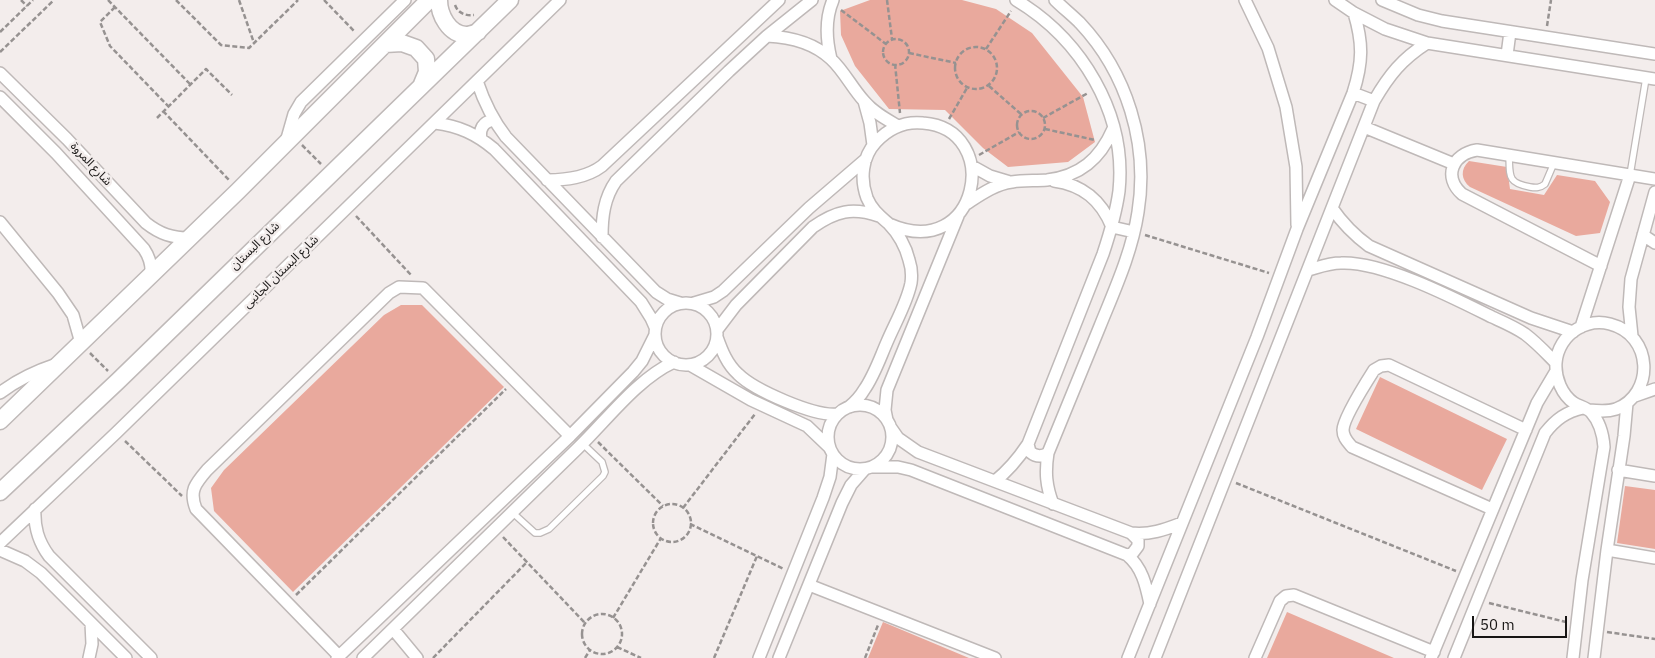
<!DOCTYPE html>
<meta charset="utf-8">
<style>
body{margin:0}
#map{position:relative;width:1655px;height:658px;overflow:hidden;background:#f3edec;font-family:"IBM Plex Sans",sans-serif}
canvas{display:block}
.scale{position:absolute;left:1472px;top:616px;width:95px;height:22px;box-sizing:border-box;border:2px solid #171514;border-top:0;padding-left:6px;font-size:15px;line-height:18px;white-space:nowrap;color:#171514;-webkit-text-stroke:4px #f3edec;paint-order:stroke}
</style>
<div id="map">
<canvas width="1655" height="658"></canvas>
<div class="scale">50 m</div>
</div>
<script>
const context = document.querySelector('canvas').getContext('2d');
context.lineJoin = 'round';
function fillPath(path, color) { context.fillStyle = color; context.fill(path, 'evenodd'); }
function stroke(path, color, width, dash) { context.strokeStyle = color; context.lineWidth = width; context.lineCap = dash ? 'butt' : 'round'; context.setLineDash(dash || []); context.stroke(path); }
function label(font, color, halo, rows, align = 'center') {
  context.font = font + ' "IBM Plex Sans","Noto Sans Arabic",sans-serif'; context.lineWidth = 5; context.setLineDash([]); context.textBaseline = 'middle'; context.strokeStyle = halo; context.fillStyle = color; for (const [text, x, y, turn = 0] of rows) {
    context.save(); context.translate(x, y); context.rotate((+turn || 0) * Math.PI / 180); context.textAlign = isNaN(turn) ? turn : align; if (halo) context.strokeText(text, 0, 0); context.fillText(text, 0, 0); context.restore();
  }
}
const green = new Path2D(`
 M870,0H962L996,9L1032,33L1083,97L1095,142L1068,162L1008,167L983,148L945,110L889,109L855,66L841,35L840,11Z
 M1469,161L1507,167L1510,189L1544,195L1557,175L1595,181L1610,202L1600,233L1576,236L1470,187C1461,180 1460,169 1469,161Z
 M401,305H422L504,387L293,592L214,511L211,488L224,470L384,315Z
 M1380,377L1507,439L1482,490L1356,429Z
 M1625,486L1655,490V549L1617,543Z
 M1287,612L1394,658H1267Z
 M883,622L969,658H868Z`);
const path = new Path2D(`
 M21,0L27,6
 M108,0L190,84
 M176,0L221,45L249,48L298,0
 M239,0L254,43
 M324,0L355,32
 M887,0L892,39
 M455,5C458,13 465,16 474,15
 M115,7L100,22L110,46L168,106
 M841,10L886,44
 M1547,26L1551,0
 M0,32L33,0
 M883 52a13 13 0 1 1 26 0a13 13 0 1 1-26 0Z
 M955 68a21 21 0 1 1 42 0a21 21 0 1 1-42 0Z
 M986,49L1011,11
 M0,52L54,0
 M909,53L956,63
 M895,64L900,113
 M989,86L1022,115
 M163,111L229,180
 M1017 125a14 14 0 1 1 28 0a14 14 0 1 1-28 0Z
 M157,118L206,69L232,95
 M1043,118L1088,93
 M949,119L967,88
 M1045,129L1095,140
 M302,145L321,164
 M979,155L1019,132
 M356,216L412,276
 M1145,235L1269,273
 M90,353L108,371
 M125,441L182,496
 M598,442L663,506
 M1236,483L1456,571
 M653 523a19 19 0 1 1 38 0a19 19 0 1 1-38 0Z
 M683,508L755,414
 M690,524L784,569
 M503,537L585,623
 M296,595L506,389
 M1489,603L1566,622
 M582 634a20 20 0 1 1 40 0a20 20 0 1 1-40 0Z
 M613,618L661,538
 M1607,632L1655,639
 M617,647L641,658
 M433,658L527,562
 M585,658L590,650
 M714,658L757,556
 M865,658L878,625`);
const lane = new Path2D(`
 M1509,155C1510,176 1507,183 1530,187C1536,188 1540,188 1545,184L1554,163
 M1630,175L1646,78
 M513,513L535,533H540L549,529L603,476L605,472L602,462L583,444`);
const street = new Path2D(`
 M1245,0L1268,48L1286,107L1296,167L1297,225
 M1335,0L1354,13L1385,29L1427,43L1655,79
 M1382,0L1418,15L1442,21L1655,54
 M767,36C790,37 814,43 831,59C844,71 852,88 864,101C873,112 886,119 898,126
 M1507,55L1510,32
 M831,59C826,39 825,19 833,0
 M0,73L67,139L146,223C160,234 172,238 190,238
 M477,81C484,102 492,119 506,137L656,292L667,299L680,303
 M1353,93L1374,101
 M0,97L56,153L144,249C150,258 152,265 151,275
 M864,101L870,123L873,145
 M435,123C459,126 476,134 494,149L641,302L651,318L655,327
 M1364,127L1454,164
 M481,139C479,129 483,122 493,120
 M286,142L294,114L301,102L405,0
 M972,166L990,176L1010,182
 M547,180C566,180 586,178 602,166L779,0
 M1054,181C1083,185 1101,200 1112,227L1134,232
 M966,204C980,195 995,184 1012,182C1023,180 1035,181 1047,180C1080,176 1100,159 1113,129
 M1332,208C1343,224 1354,235 1369,246L1531,318L1573,332
 M0,222L58,293L73,315L81,343
 M1643,235L1655,243
 M602,237C602,217 604,198 616,181L729,71L767,36L812,0
 M1601,266L1462,194C1443,177 1452,154 1477,150L1655,179
 M1308,270C1319,267 1329,263 1341,263C1382,261 1454,298 1492,317C1503,322 1515,327 1525,334C1537,343 1546,353 1556,363
 M694,303L714,297L723,291L809,208L866,159
 M655 334a31 31 0 1 1 62 0a31 31 0 1 1-62 0Z
 M1581,327L1630,175
 M717,330L736,305L813,227C836,211 852,207 879,216
 M1632,336L1629,307L1631,279L1655,192
 M717,337C722,351 727,364 738,374C754,390 815,417 838,414
 M690,365L751,400L807,426L829,447
 M0,393C18,379 36,371 57,364
 M1635,396L1655,389
 M828 437a32 32 0 1 1 64 0a32 32 0 1 1-64 0Z
 M849,407C855,402 860,397 864,390C874,376 880,358 887,342C895,323 907,303 911,283C912,276 911,266 909,260C906,247 898,233 889,224C880,216 872,210 867,198C860,179 862,157 876,142C889,128 904,121 923,123C1004,129 979,264 889,224
 M887,420L885,410L887,390L958,216
 M891,428L898,438L918,452L1131,533C1150,535 1164,530 1182,523
 M1028,444L1030,452C1036,457 1042,457 1048,453
 M873,467H898L911,470L1127,555C1142,567 1146,585 1150,604
 M1618,470L1655,476
 M995,481C1009,470 1018,459 1028,444L1103,254C1110,233 1116,213 1119,191C1127,113 1081,39 1016,0
 M1053,504C1046,486 1045,472 1048,453C1065,411 1082,369 1100,326C1115,289 1132,252 1138,212C1149,144 1127,73 1080,23C1072,15 1063,8 1055,0
 M35,509C34,527 38,541 49,556L151,658
 M1492,509L1352,447C1348,442 1343,438 1343,430C1343,419 1367,381 1374,370L1381,366L1389,365L1526,430
 M0,543L116,433L560,0
 M0,550L25,561L41,573L126,658
 M1607,550L1655,558
 M1127,555L1132,554L1138,546V540L1131,533
 M809,585L995,658
 M393,629L417,658
 M339,656L196,509C189,491 195,484 207,470L389,293L399,287L423,288L570,436
 M89,658L92,644L91,623
 M337,658L570,436L633,372L642,361L655,335
 M363,658C434,588 507,518 578,448C607,420 637,379 674,362
 M759,658L823,498L830,477L833,454
 M779,658L842,503L851,485L865,469
 M1128,658L1257,337L1297,229L1353,93C1363,62 1363,43 1354,13
 M1155,658L1374,101C1389,75 1402,59 1427,43
 M1255,658L1280,601L1286,596L1294,595L1434,652
 M1431,658L1537,403L1556,371
 M1454,658L1545,433C1556,419 1566,412 1583,408
 M1573,658L1582,580L1604,447C1603,433 1600,422 1591,412C1587,408 1579,406 1574,403C1562,395 1555,378 1556,363C1557,349 1565,336 1577,329C1587,323 1599,321 1610,324C1653,335 1655,394 1616,409C1607,412 1598,411 1589,410
 M1594,658L1607,550L1624,436L1627,403`);
const secondary = new Path2D(`
 M439,0C439,15 449,34 466,35C470,35 475,33 478,32
 M385,44L402,43L416,48L426,59L427,72L422,84
 M0,421L238,191L429,0
 M0,492L118,381L510,0`);
const streetNames = [
 ["شارع المروة",91,164,47],
 ["شارع البستان",255,246,-44],
 ["شارع البستان الجانبى",281,272,-44]
];
fillPath(green, '#e9a99d');
stroke(lane, '#bfb9b8', 8);
stroke(street, '#bfb9b8', 14);
stroke(secondary, '#bfb9b8', 19);
stroke(path, '#969291', 2.5, [5, 2.5]);
stroke(lane, '#fff', 5.5);
stroke(street, '#fff', 11);
stroke(secondary, '#fff', 16);
label('12px', '#171514', '#f3edec', streetNames);
</script>
